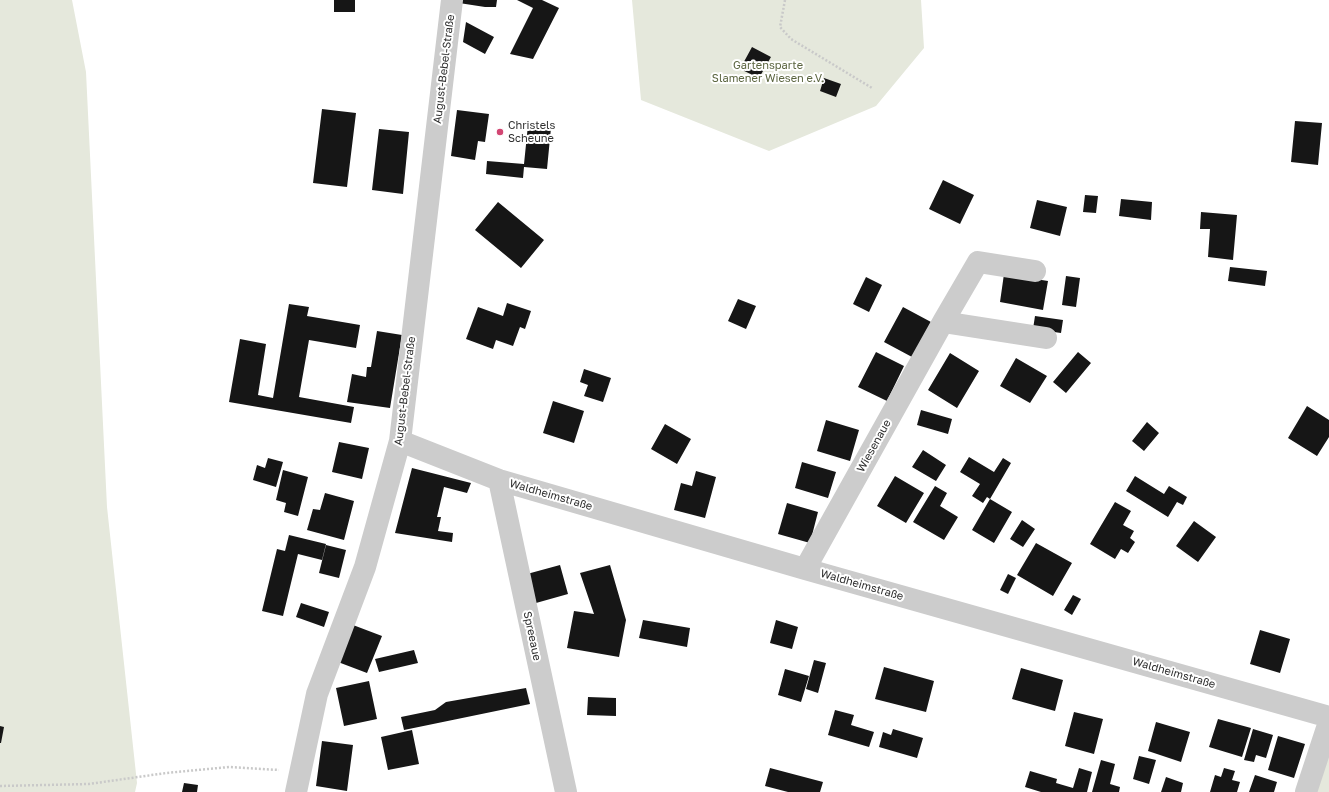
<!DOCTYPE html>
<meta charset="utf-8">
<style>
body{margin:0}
canvas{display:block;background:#fff}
</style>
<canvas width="1329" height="792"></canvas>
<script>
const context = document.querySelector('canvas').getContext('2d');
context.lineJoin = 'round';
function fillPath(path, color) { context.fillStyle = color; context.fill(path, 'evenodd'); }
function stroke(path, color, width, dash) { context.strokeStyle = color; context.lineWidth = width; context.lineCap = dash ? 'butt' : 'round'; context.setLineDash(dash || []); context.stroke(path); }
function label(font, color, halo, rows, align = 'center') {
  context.font = font + ' "Golos Text",sans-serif'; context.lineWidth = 4; context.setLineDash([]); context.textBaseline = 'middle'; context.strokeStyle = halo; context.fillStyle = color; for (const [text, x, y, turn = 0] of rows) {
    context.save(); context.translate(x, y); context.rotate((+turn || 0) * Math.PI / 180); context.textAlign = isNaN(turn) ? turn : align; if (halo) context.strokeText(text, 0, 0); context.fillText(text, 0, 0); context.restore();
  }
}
const green = new Path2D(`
 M0,0H72L86,72L107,507L137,783L135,792H0Z
 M632,0H921L924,48L876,106L769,151L641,100Z
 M1329,754V792H1316Z`);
const building = new Path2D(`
 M334,0H355V12H334Z
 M460,0H497L496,7H485L459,3Z
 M517,0H542L559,8L533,59L510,54L533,8Z
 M466,22L494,37L485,54L463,42Z
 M752,47L771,57L759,78L740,69Z
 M824,78L841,84L836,97L820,91Z
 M322,109L356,113L347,187L313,183Z
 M457,110L489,114L485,142L478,141L475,160L451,156Z
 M1295,121L1322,123L1318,165L1291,162Z
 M528,125L551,128L547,169L524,167L523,178L486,174L487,161L524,164Z
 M379,129L409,132L403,194L372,190Z
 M943,180L974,195L960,224L929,209Z
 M1085,195L1098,196L1096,213L1083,212Z
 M1121,199L1152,202L1151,220L1119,216Z
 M1037,200L1067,207L1060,236L1030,228Z
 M498,202L544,240L521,268L475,230Z
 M1201,212L1237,215L1233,260L1208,257L1210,229H1200Z
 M1230,267L1267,271L1265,286L1228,281Z
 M1004,274L1048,281L1043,310L1000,302Z
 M1066,276L1080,278L1076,307L1062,305Z
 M866,277L882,285L869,312L853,304Z
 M738,299L756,306L746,329L728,321Z
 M507,303L531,311L525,329L520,327L513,346L496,340L493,349L466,339L478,307L503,316Z
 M289,304L309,307L307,316L360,325L356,348L309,340L299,397L354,407L351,423L229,402L240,339L266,344L258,395L273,398Z
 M903,307L931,322L912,357L884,342Z
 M1035,316L1063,320L1061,333L1033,329Z
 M377,331L402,335L390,408L347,402L352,374L366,377L367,367H371Z
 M876,352L904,366L887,401L858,387Z
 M1078,352L1091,363L1066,393L1053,382Z
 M950,353L979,371L957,408L928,390Z
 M1016,358L1047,376L1030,403L1000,386Z
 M584,369L611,378L603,402L584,396L588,385L580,382Z
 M553,401L584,411L574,443L543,433Z
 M1307,406L1329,420V437L1317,456L1288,438Z
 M921,410L952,419L948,434L917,425Z
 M826,420L859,430L850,461L817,451Z
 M1147,422L1159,433L1144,451L1132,441Z
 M665,424L691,439L677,464L651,449Z
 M339,442L369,448L362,479L332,472Z
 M923,450L946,465L936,481L912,467Z
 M969,457L994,472L1003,458L1011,463L990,499L987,497L983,503L972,496L980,484L960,472Z
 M268,458L283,462L276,487L253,480L257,465L265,468Z
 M802,462L836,472L828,498L795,488Z
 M412,468L471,483L467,493L444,487L437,517H441L438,531L453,533L452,542L395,533Z
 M283,470L308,477L298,516L284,512L286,503L276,500Z
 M696,471L716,477L705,518L674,510L681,483L692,486Z
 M895,476L924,493L906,523L877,506Z
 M1135,476L1164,494L1169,486L1187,497L1183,505L1177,502L1168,517L1126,491Z
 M935,486L947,493L940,506L958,517L944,540L913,522Z
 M325,493L354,501L344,540L307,530L313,509L320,510Z
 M990,499L1012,512L994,543L972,530Z
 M1115,502L1131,511L1123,525L1134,531L1130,538L1135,542L1128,553L1121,549L1115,559L1090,544Z
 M787,503L818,512L810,543L778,534Z
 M1022,520L1035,529L1023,547L1010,539Z
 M1194,521L1216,537L1198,562L1176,546Z
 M289,535L326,544L322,560L298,554L283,616L262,611L277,549L285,551Z
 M1036,543L1072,563L1053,596L1017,575Z
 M326,545L346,550L339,578L319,573Z
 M560,565L568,594L536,603L527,574Z
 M610,565L626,620L619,657L567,648L574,611L594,614L580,573Z
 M1008,574L1016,578L1008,594L1000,590Z
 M1073,595L1081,599L1072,615L1064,610Z
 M301,603L329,612L324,627L296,617Z
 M643,620L690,628L687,647L639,638Z
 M776,620L798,627L792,649L770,643Z
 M353,625L382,636L367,673L338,662Z
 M1260,630L1290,639L1280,673L1250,664Z
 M414,650L418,663L379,672L375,659Z
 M814,660L826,663L818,693L806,689Z
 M884,667L934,681L926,712L875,699Z
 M1021,668L1063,680L1055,711L1012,699Z
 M785,669L809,676L801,702L778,695Z
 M369,681L377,719L344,726L336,688Z
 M526,688L530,704L404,730L401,717L435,710L446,702Z
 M588,697L616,698V716L587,715Z
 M835,710L854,715L851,725L874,732L869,747L828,735Z
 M1074,712L1103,719L1094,754L1065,746Z
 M1218,719L1251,728L1242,757L1209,747Z
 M1156,722L1190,732L1181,762L1148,751Z
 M0,726L4,727L1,743H0Z
 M893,729L923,738L917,758L879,747L883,732L891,735Z
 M1253,729L1273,735L1266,758L1256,755L1254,762L1244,760Z
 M412,730L419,764L388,770L381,737Z
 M1278,736L1305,744L1294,778L1268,770Z
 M322,741L353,745L347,791L316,786Z
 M1139,756L1156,760L1149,784L1133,779Z
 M1101,760L1115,764L1110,784L1120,787L1119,792H1092Z
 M770,768L823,782L820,792H788L765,786Z
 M1079,768L1092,772L1087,792H1041L1025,787L1030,771L1057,779L1056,783L1073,788Z
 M1224,768L1235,771L1232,780L1240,782L1237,792H1210L1215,775L1221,777Z
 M1255,775L1277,782L1274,792H1249Z
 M1166,777L1183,783L1181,792H1161Z
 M184,783L198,785L197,792H182Z`);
const path = new Path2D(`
 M785,0L780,27L791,39L872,88
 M0,786L89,784L166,773L229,767L279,770`);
const street = new Path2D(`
 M943,322L978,262L1035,271
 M400,441L499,480L805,569L1329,717
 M499,480L566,792
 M805,569L943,322L1046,338
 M296,792L317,694L365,567L400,441L452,0
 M1306,792L1329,722`);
const markers = [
 [500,132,4,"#d24673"]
];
const parkNames = [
 ["Gartensparte",768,66],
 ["Slamener Wiesen e.V.",768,79]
];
const streetNames = [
 ["August-Bebel-Straße",444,69,-83],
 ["August-Bebel-Straße",405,391,-83],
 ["Wiesenaue",874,446,-61],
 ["Waldheimstraße",551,495,16],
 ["Waldheimstraße",862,585,16],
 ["Spreeaue",532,636,78],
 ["Waldheimstraße",1174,673,16]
];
const poiNames = [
 ["Christels",508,126],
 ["Scheune",508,139]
];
fillPath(green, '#e5e8dc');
fillPath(building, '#161616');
stroke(path, '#c9c9c9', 2.5, [2, 2]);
stroke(street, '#ccc', 22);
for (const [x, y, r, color] of markers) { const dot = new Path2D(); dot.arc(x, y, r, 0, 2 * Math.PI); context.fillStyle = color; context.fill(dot); stroke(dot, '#fff', 1.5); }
label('11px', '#5c6641', '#fff', parkNames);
label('11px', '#2f2f2f', '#fff', streetNames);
label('11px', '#2f2f2f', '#fff', poiNames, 'left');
</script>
